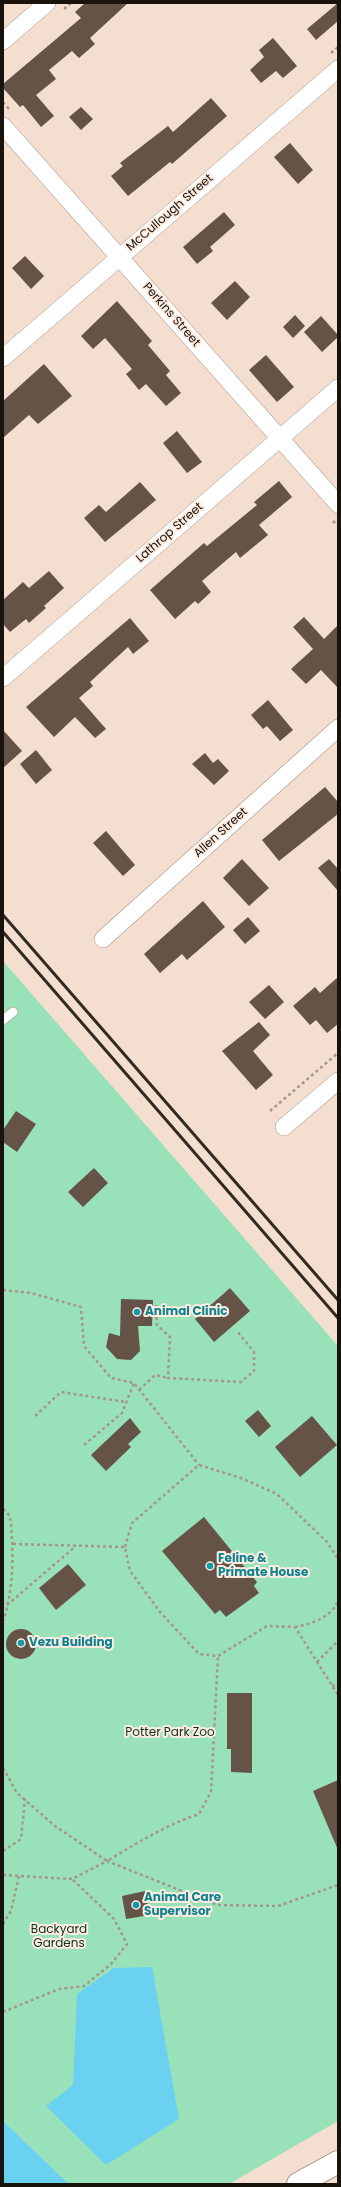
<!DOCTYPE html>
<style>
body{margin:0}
#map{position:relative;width:341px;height:2187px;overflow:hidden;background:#f3decf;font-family:Poppins,sans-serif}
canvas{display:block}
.frame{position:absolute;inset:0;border:4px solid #19130d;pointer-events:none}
</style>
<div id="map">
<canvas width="341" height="2187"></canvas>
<div class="frame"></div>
</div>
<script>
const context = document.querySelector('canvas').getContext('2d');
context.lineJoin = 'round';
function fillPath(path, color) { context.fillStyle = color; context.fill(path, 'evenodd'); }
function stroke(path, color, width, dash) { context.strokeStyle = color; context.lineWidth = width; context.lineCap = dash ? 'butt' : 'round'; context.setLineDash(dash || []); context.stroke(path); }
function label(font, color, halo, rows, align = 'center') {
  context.font = font + ' Poppins,sans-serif'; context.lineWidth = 4; context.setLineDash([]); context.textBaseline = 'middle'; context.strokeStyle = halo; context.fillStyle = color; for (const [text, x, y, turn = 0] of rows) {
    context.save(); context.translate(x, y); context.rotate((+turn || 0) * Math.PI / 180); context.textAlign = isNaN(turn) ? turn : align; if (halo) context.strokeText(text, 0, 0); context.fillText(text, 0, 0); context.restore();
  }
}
const green = new Path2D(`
 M3,961L338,1346V2121L229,2184H69L3,2121Z`);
const water = new Path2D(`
 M152,1967L179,2119L106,2165L46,2106L73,2085L77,1994L114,1968Z
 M3,2121L69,2184H3Z`);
const building = new Path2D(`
 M85,3H128L90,38L95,44L79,58L72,51L49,70L56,79L36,95L54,116L41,127L23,105L20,107L3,88V84L81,18L75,12Z
 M338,3V21L316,40L307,29Z
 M273,38L297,66L283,78L276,71L261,83L250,70L264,57L259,50Z
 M211,98L227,116L172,164L170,162L128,196L111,176L123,166L120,163L168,126L173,132Z
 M81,107L93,119L81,130L69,117Z
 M290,143L313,170L298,184L274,157Z
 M224,212L235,225L210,247L213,251L197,264L183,247Z
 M25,256L44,276L31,289L12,268Z
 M235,281L250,297L227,320L211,303Z
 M117,301L152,341L148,345L170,371L166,375L181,393L166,406L146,384L139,390L126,374L132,369L105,338L93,349L81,336Z
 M295,315L305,326L293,338L283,327Z
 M321,316L338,335V337L322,352L304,332Z
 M266,355L294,387L277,402L249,370Z
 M44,364L72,396L38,424L29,415L3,438V401Z
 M177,431L202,462L187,473L163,443Z
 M279,481L292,497L259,525L268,535L240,558L236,552L202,581L211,592L198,604L195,601L175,619L150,590L204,543L207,546L257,505L254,502Z
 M140,482L156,500L105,542L84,518L99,505L106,512Z
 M49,571L64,588L44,606L46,608L29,623L26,619L10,632L3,624V600L23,582L29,588Z
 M304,617L324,639L338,625V688L321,670L306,684L291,669L313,649L293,627Z
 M130,618L149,641L133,654L128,647L90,682L93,686L79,698L106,729L95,738L75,717L54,737L26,707Z
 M268,700L293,730L280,741L267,726L263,729L251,715Z
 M3,730L22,751L3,768Z
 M36,750L52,770L36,784L20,764Z
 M205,753L213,763L218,759L229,771L214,785L192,764Z
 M325,787L338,802V814L279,861L262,840Z
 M106,831L135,865L123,876L93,843Z
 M242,859L269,888L249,906L223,878Z
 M329,859L338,869V891L318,868Z
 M203,901L225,927L187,960L182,954L160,973L144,954Z
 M248,917L260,931L245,944L233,930Z
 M338,977V1024L327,1033L316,1020L310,1025L293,1006L315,987L320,993Z
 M269,985L284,1002L265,1019L249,1002Z
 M259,1022L270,1035L253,1051L273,1075L256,1090L222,1051Z
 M16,1111L36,1124L17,1152L3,1142V1130Z
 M94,1168L108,1183L83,1207L68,1192Z
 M230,1288L250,1311L214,1342L195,1319Z
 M121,1299L153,1300L152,1326H138L140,1351L131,1360L117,1359L106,1347L109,1333L120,1336Z
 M258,1410L271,1426L259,1437L245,1421Z
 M312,1416L337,1445L300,1477L275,1447Z
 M130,1418L141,1432L128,1444L131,1447L106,1471L91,1455Z
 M204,1517L257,1582L254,1586L259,1593L226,1617L220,1610L215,1614L162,1551Z
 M68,1564L86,1585L56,1610L39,1588Z
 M6 1644a15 15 0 1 1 30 0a15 15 0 1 1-30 0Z
 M227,1693H252V1773L231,1772V1749H227Z
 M338,1780V1850L313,1791Z
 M145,1891L150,1915L126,1919L122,1896Z`);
const path = new Path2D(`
 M64,9L71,3
 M331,53L338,47
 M3,102L9,109
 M333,521L338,526
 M270,1111L338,1053
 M3,1290L31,1293L81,1307L84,1346L111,1378L134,1383L199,1465
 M156,1305L157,1325L170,1337L168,1378L241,1382L254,1371V1352L237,1331
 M139,1390L155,1375L168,1378
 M35,1416L61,1392L126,1402
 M84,1445L122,1413L134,1383
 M3,1509L10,1516C14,1548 14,1590 3,1621
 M13,1544L125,1547L130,1571L160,1612L199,1654L218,1656L267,1626L295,1627L338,1695
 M125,1547L132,1523L199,1465L241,1478L277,1494L327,1542L338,1559
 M7,1605L76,1546
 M295,1627C311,1624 333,1617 338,1600
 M317,1662L338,1641
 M332,1686L338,1684
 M3,1768L17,1793L55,1826L107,1861C137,1843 166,1825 199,1814L211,1792L218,1656
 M3,1851L21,1839L25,1799
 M3,1875L72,1879L107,1861L217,1905L278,1906L338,1885
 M3,1924L11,1911L19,1876
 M3,2012L59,1989L84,1986L111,1964L127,1944L114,1919L72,1879`);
const lane = new Path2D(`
 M3,1020L13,1012`);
const street = new Path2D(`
 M3,41L47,3
 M3,126L338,504
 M3,358L338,69
 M3,678L338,388
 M103,939L338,728
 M284,1127L338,1081`);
const secondary = new Path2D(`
 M298,2184L338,2162`);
const rail = new Path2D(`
 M3,915L338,1300
 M3,932L338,1318`);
const markers = [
 [137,1312,4,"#0f9aa8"],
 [210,1566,4,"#0f9aa8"],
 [21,1643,4,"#0f9aa8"],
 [136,1905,4,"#0f9aa8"]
];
const streetNames = [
 ["McCullough Street",170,213,-41],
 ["Perkins Street",171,315,49],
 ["Lathrop Street",170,533,-41],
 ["Allen Street",221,833,-42]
];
const cultureNames = [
 ["Animal Clinic",145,1312],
 ["Feline &",218,1559],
 ["Primate House",218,1573],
 ["Vezu Building",29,1643],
 ["Animal Care",144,1898],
 ["Supervisor",144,1912]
];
const parkNames = [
 ["Potter Park Zoo",170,1733],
 ["Backyard",59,1930],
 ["Gardens",59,1944]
];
fillPath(green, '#99e1b8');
fillPath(water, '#6ad1f0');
fillPath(building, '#655347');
stroke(lane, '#a79486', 10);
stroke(street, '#a79486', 18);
stroke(secondary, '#a79486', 24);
stroke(path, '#a6968b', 2.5, [3, 3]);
stroke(lane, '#fff', 9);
stroke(street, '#fff', 17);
stroke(secondary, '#fff', 22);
stroke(rail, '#312922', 3);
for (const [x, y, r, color] of markers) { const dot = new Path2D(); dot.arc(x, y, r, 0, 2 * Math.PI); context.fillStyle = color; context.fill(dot); stroke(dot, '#fdece0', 1.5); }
label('12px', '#19130d', '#fdece0', streetNames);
label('bold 12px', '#0d838f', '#fdece0', cultureNames, 'left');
label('12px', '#0c311f', '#fdece0', parkNames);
</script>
